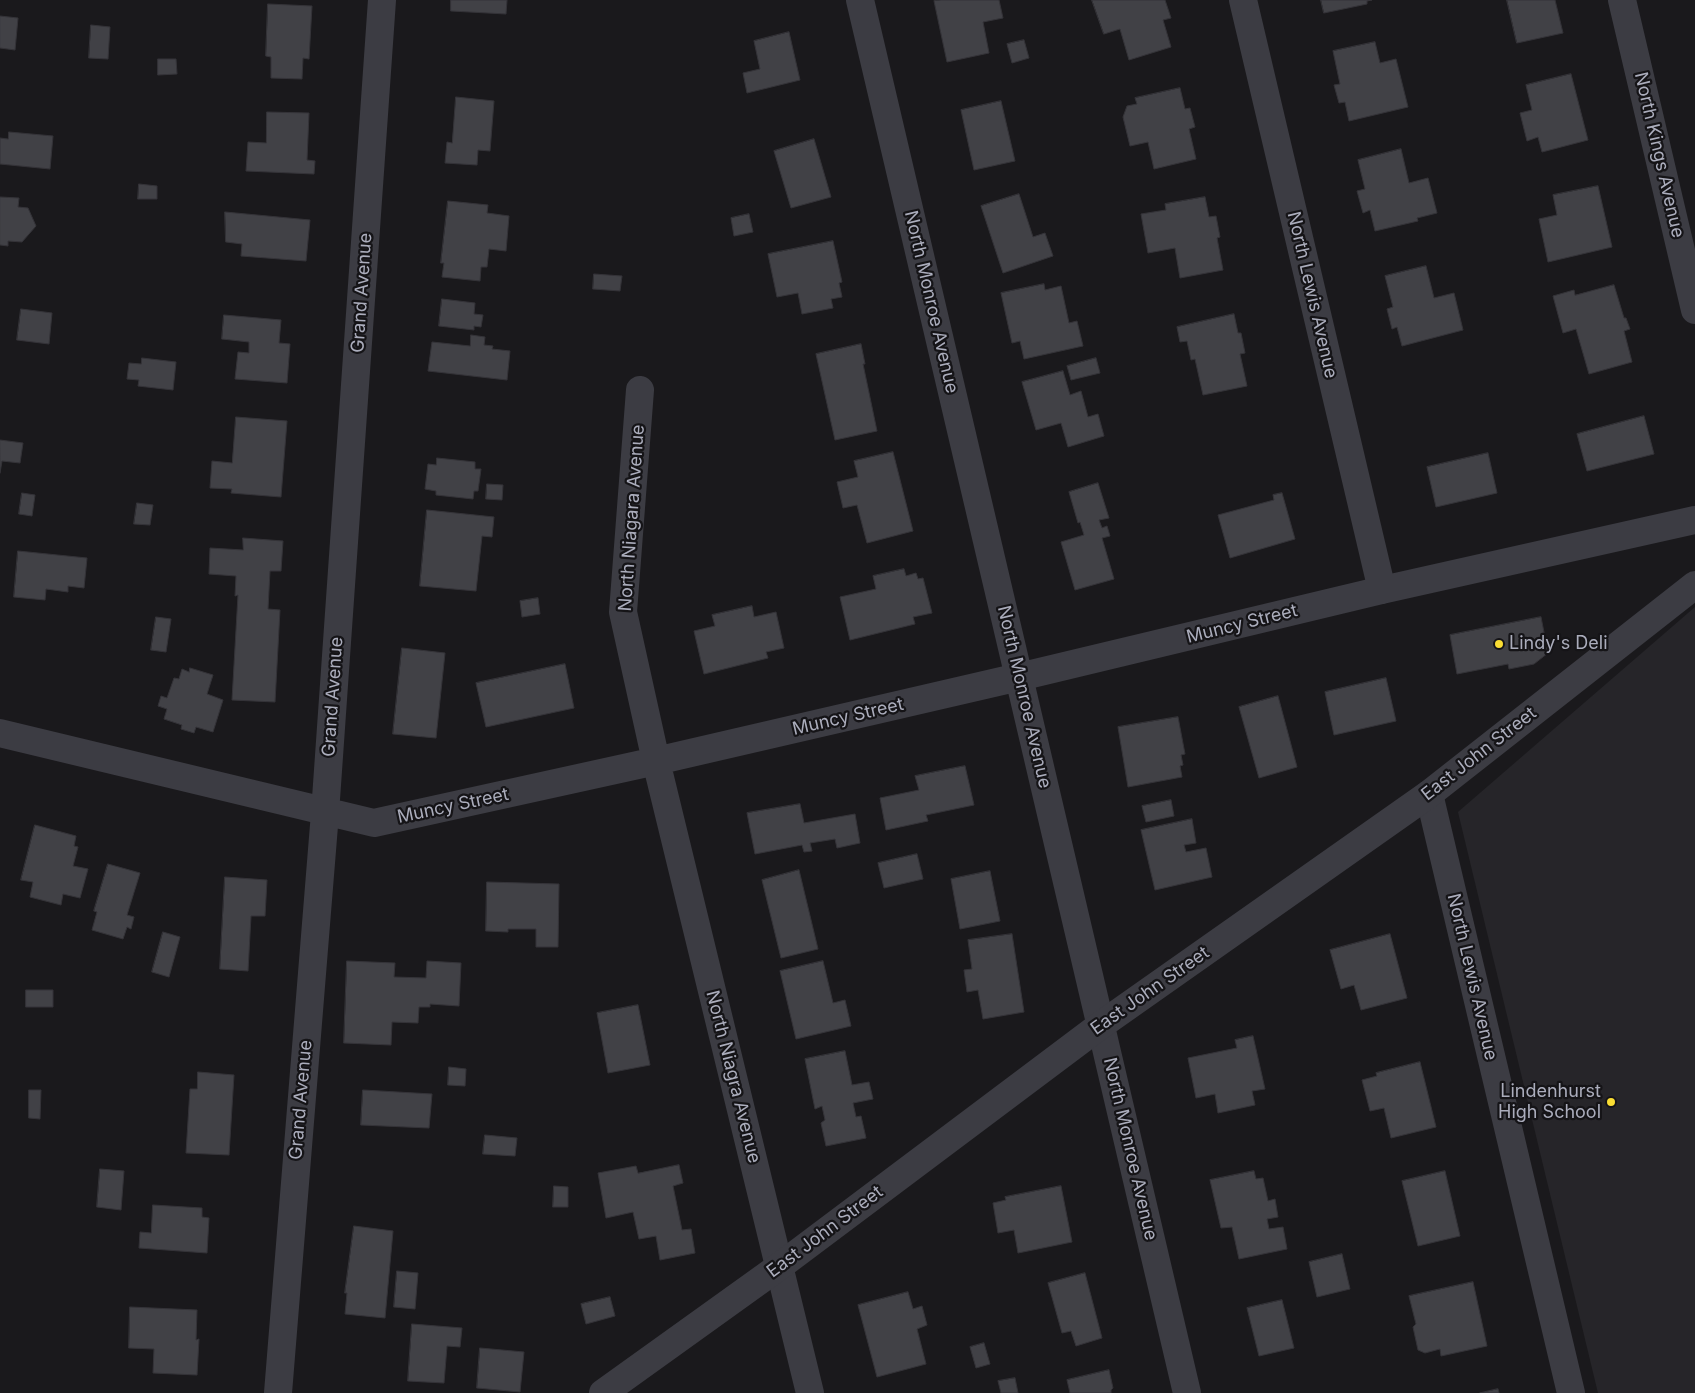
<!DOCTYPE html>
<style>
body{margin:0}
canvas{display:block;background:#1a191c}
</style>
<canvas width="1695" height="1393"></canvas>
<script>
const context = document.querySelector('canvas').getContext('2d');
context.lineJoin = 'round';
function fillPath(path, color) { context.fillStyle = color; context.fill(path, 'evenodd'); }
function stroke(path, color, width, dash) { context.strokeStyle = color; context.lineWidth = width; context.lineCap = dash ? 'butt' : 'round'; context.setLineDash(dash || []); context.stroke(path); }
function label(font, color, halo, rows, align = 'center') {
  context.font = font + ' Inter,sans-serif'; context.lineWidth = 4.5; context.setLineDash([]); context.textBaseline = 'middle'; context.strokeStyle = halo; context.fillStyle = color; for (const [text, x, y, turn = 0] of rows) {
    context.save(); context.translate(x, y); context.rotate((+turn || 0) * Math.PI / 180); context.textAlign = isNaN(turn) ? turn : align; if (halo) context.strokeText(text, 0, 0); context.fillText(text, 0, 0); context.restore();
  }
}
const built = new Path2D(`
 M1695,607V1393H1598L1458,812Z`);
const building = new Path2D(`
 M451,0H507L506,14L451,11Z
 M941,0H999L1003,18L983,22L989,53L947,62L934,1Z
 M1092,0H1165L1171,18L1163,20L1171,47L1129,60L1120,29L1104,34Z
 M1321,0H1372L1367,1V4L1324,13Z
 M1507,0H1555L1563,33L1517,43Z
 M268,4L312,6L309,59L303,58L302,79L271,78V57L266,56Z
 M0,16L18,18L15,50L0,48Z
 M91,25L110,27L108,59L89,58Z
 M789,32L800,80L747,93L743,73L760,69L754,41Z
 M1024,40L1029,58L1012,63L1007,44Z
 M1375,42L1380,63L1396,59L1408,107L1349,121L1345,102L1339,103L1334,85L1340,84L1333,51Z
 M158,59H176L177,74L158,75Z
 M1571,74L1588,140L1542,152L1538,137L1527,141L1520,113L1532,110L1526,85Z
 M1180,88L1185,109L1190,108L1195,127L1189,129L1196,159L1154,169L1148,142L1130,146L1123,117L1127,106L1137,104L1135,98Z
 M456,97L494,101L490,151L478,150L477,165L445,163L447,142L452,143Z
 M1001,101L1015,161L974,170L961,110Z
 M267,112L309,113L307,160L315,161L314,174L246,171L248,142L266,143Z
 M9,132L53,136L50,169L0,164V138L8,139Z
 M814,139L831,197L791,208L774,151Z
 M1401,149L1409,183L1428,178L1437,213L1417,218L1418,221L1375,231L1370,210L1363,213L1357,191L1365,189L1358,160Z
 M139,184L157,186V199H138Z
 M1598,186L1612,247L1548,262L1539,219L1557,215L1553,195Z
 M1019,194L1033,237L1045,233L1053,256L1003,273L981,206Z
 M0,197L19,198L18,207L28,208L36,226L22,242L8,241V246L0,245Z
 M1205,197L1209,217L1216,216L1220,237L1217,238L1223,270L1180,278L1175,248L1148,253L1141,214L1166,210L1165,204Z
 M448,201L488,205L487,213L509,216L506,251L489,249L487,267H481L480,281L442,277L444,263H441Z
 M225,212L310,220L306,261L241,256L242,244L226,242Z
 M749,214L753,232L734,236L731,218Z
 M833,241L842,282L839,283L842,297L831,299L833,308L802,314L798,293L777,297L768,254Z
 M1426,266L1434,298L1454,293L1463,330L1402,346L1397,327L1392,329L1387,309L1393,307L1385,276Z
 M594,274L622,276L620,291L593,289Z
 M1044,284L1045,290L1061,286L1069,323L1077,321L1083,346L1024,359L1020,341L1012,343L1001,293Z
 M1614,285L1624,318H1626L1630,329L1624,331L1632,362L1589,374L1576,329L1563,333L1553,296L1574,290L1575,295Z
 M442,299L475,303L474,314L483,315L481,327L474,326V330L439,326Z
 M21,309L52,313L49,344L17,340Z
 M1234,314L1238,333H1241L1245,353L1240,354L1247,386L1203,395L1195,359L1191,360L1187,341L1180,342L1177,327Z
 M224,315L281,320L279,343L290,344L287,383L235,379L238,352L249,353V342L222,339Z
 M471,335L485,337L484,345L493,346L492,349L510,351L507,380L428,371L432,342L470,346Z
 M861,344L865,364H863L877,431L835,440L816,354Z
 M142,358L176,362L173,390L138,386L139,380L127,379L129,363L141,364Z
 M1096,358L1100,373L1071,380L1067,366Z
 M1063,371L1070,395L1081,391L1088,417L1098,414L1104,436L1068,447L1061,423L1036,430L1022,382Z
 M1644,416L1654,454L1587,471L1577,434Z
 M236,417L287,421L281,497L231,493L232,489L210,488L212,461L232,463Z
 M0,440L23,443L20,463L2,461L0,473Z
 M893,452L913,531L867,543L857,505L843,508L837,482L858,477L854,461Z
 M1488,453L1497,493L1436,507L1427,467Z
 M437,458L475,462V469H481L478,491H474L473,499L436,495V491L425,489L428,464L436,465Z
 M1098,483L1109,518L1099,520L1102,528L1107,526L1110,536L1102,538L1114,579L1075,590L1061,542L1084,535L1080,522L1078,523L1069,492Z
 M487,484L503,485L502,500L486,499Z
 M22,493L35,495L32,516L19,514Z
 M1282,493L1295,539L1230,558L1218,515L1274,500L1273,495Z
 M137,503L153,505L150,525L134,524Z
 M427,510L494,517L492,537L482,536L476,591L420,586Z
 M243,538L283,541L281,571H270L268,609L280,610L275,702L232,700L238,595L235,596L236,576L209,574L210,548L243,550Z
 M18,551L87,558L84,588L68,586V592L46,589L45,600L14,597Z
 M904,569L906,576L916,573L918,579L923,578L932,613L913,617L915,624L850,640L840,597L876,589L873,576Z
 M538,598L540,614L522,617L520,601Z
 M752,606L754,617L776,612L784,648L766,652L768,658L704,674L694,631L715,626L712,615Z
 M156,617L171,619L166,652L151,650Z
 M1541,617L1548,653L1534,664L1509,669L1508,664L1457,674L1450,635Z
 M402,648L445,653L436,738L393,734Z
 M565,664L574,708L486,727L476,683Z
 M190,668L213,675L207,694L223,700L213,732L196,727L194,733L181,729L182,725L164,719L167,709L158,706L161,696L167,698L174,678L179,679L182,669L189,672Z
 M1386,678L1396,721L1334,735L1325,692Z
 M1278,696L1297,767L1259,778L1239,707Z
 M1178,717L1185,754L1181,755L1183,765L1180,766L1182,777L1128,787L1118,727Z
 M965,766L974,805L926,815L928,821L886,830L880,798L919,790L915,776Z
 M1171,800L1174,816L1146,822L1142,806Z
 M800,804L804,823L855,814L860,843L837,848L835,839L810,843L812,851L804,852L802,845L755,854L747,813Z
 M1192,819L1196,843L1184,845L1186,852L1206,848L1212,877L1155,890L1141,830Z
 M35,825L76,836L74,846L78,847L73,866L88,869L80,898L63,894L61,905L30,897L33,882L21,880Z
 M917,854L923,879L884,888L878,863Z
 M108,864L140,873L127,915L134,917L131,929L127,927L123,939L92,930L97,912L94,911Z
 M799,870L818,949L781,958L762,880Z
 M990,871L1000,921L960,929L951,879Z
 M225,877L267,880L265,916H251L248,971L220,969Z
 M487,882L559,884L558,947H536V929H508V932L486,931Z
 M163,932L180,937L169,977L152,972Z
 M1012,934L1024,1012L983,1019L978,990L967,992L964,970L972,969L968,940Z
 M1390,934L1407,998L1361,1010L1354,985L1341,989L1330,950Z
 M347,961L395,963L394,977L426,978L427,961L461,963L459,1006L430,1004V1007H419L418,1023L392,1022L391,1045L344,1043Z
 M823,961L833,1003L845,1000L851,1026L796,1039L780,971Z
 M26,990H53V1007H26Z
 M638,1005L650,1065L608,1073L597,1013Z
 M1253,1036L1265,1089L1252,1091L1255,1105L1218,1113L1215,1094L1196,1098L1188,1058L1237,1048L1235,1040Z
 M845,1051L852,1085L869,1082L873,1099L853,1103L856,1117L861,1116L866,1138L826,1146L821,1123L825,1120L822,1106L815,1109L805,1059Z
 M1420,1062L1436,1127L1391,1138L1384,1108L1370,1111L1362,1080L1377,1076L1376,1073Z
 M449,1067L466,1069L465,1086L448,1085Z
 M198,1072L234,1075L229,1155L186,1153L190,1089H197Z
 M29,1090H41L40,1119L29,1118Z
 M363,1090L432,1094L429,1128L361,1125Z
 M485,1135L517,1138L515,1156L483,1154Z
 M679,1165L683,1183L673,1186L682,1230L691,1229L695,1253L660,1260L656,1236L639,1239L633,1212L606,1218L598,1173L636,1166L638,1173Z
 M100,1169L124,1171L121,1210L97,1207Z
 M1254,1171L1256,1179L1263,1178L1268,1201L1275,1199L1278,1217L1267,1219L1269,1229L1283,1227L1287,1249L1239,1259L1232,1227L1221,1228L1210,1180Z
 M1445,1171L1460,1236L1418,1246L1402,1181Z
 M554,1186L568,1187V1207H553Z
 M1061,1186L1072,1242L1018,1253L1014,1230L998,1233L993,1203L1006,1200L1005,1197Z
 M153,1205L202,1208V1217L209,1218L207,1253L139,1248L140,1232L151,1233Z
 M354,1226L393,1231L385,1318L345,1314L347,1293H345Z
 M1342,1254L1350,1289L1317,1297L1309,1262Z
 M397,1271L418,1273L415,1309L394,1307Z
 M1085,1273L1102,1338L1076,1346L1071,1331L1062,1333L1048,1283Z
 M1473,1282L1487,1346L1441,1356L1440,1349L1425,1353L1418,1350L1413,1327L1416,1324L1409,1296Z
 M908,1292L913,1309L922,1306L927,1325L917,1329L926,1364L877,1377L858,1305Z
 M610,1297L615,1316L586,1324L581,1304Z
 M1282,1300L1294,1348L1259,1356L1247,1308Z
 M130,1307L197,1310L196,1340L199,1339L197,1375L153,1373L154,1349L129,1348Z
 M412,1324L462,1328L460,1347L447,1346L444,1383L408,1381Z
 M984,1343L990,1364L976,1368L970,1347Z
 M480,1348L524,1352L520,1392L477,1388Z
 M1109,1370L1113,1388L1111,1390V1393H1070L1067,1380Z
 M1015,1378L1018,1393H1001L998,1381Z
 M1498,1389L1499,1393H1480Z`);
const minor = new Path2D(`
 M860,0L1187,1393
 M1243,0L1382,590
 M1622,0L1695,310
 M640,390L623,612L656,761L810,1393
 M0,733L374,823L656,761L1019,677L1382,590L1695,520
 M1429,794L1571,1393
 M278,1393L325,813L382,0`);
const tertiary = new Path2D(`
 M603,1393L780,1266L1101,1025L1429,794L1695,585`);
const markers = [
 [1499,644,5,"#fadd33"],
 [1611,1102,5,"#fadd33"]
];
const streetNames = [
 ["North Kings Avenue",1659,155,77],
 ["Grand Avenue",362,293,-86],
 ["North Lewis Avenue",1312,295,77],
 ["North Monroe Avenue",931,302,77],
 ["North Niagara Avenue",632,518,-86],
 ["Muncy Street",1242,624,-14],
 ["Grand Avenue",333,697,-86],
 ["North Monroe Avenue",1024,697,77],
 ["Muncy Street",848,717,-13],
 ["East John Street",1479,754,-38],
 ["Muncy Street",453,806,-12],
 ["North Lewis Avenue",1472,977,77],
 ["East John Street",1150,991,-35],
 ["North Niagra Avenue",733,1077,76],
 ["Grand Avenue",301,1100,-85],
 ["North Monroe Avenue",1130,1149,77],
 ["East John Street",825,1232,-37]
];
const poiNames = [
 ["Lindy's Deli",1509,644],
 ["Lindenhurst",1601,1092,"right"],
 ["High School",1601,1113,"right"]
];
fillPath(built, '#262529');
fillPath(building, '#414146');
stroke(building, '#343338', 1);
stroke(minor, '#3c3c43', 28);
stroke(tertiary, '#3c3c43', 28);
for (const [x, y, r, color] of markers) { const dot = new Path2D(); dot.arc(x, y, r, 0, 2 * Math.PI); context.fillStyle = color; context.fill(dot); stroke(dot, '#151417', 2); }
label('18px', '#abadbc', '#151417', streetNames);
label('18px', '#abadbc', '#151417', poiNames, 'left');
</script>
